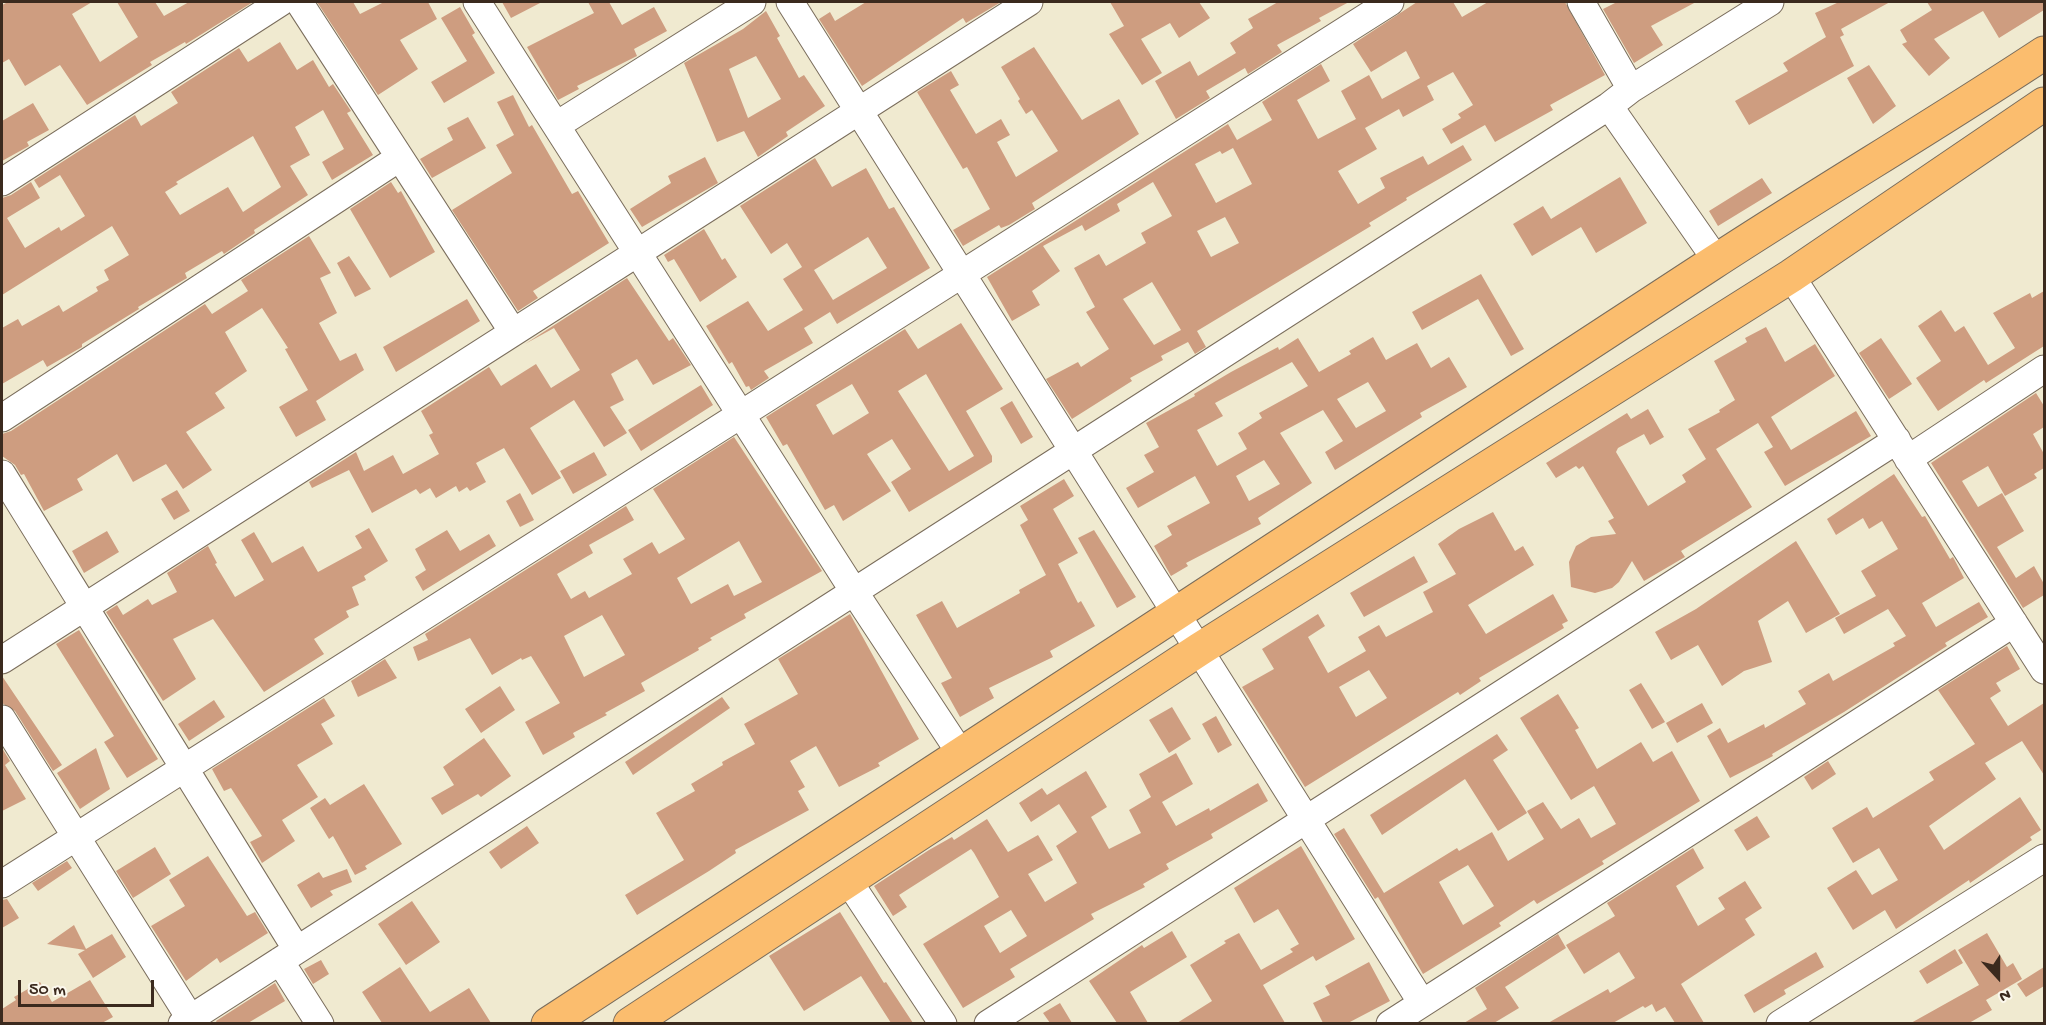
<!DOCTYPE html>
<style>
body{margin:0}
#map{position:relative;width:2046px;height:1025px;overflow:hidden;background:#f0ead0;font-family:"Gochi Hand",sans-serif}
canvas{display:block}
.frame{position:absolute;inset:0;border:3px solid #3b2a1e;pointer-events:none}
.north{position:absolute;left:1968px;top:947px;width:60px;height:60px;-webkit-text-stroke:4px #fbf7ec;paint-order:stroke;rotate:159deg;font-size:16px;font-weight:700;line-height:24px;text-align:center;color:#3b2a1e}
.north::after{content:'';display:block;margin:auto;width:21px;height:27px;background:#3b2a1e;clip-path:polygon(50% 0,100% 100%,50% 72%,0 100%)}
.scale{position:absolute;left:18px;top:980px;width:136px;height:27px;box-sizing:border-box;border:3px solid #3b2a1e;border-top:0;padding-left:8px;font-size:18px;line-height:21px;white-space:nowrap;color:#3b2a1e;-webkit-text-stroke:4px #fbf7ec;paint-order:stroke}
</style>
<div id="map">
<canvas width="2046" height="1025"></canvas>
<div class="frame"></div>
<div class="north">N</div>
<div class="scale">50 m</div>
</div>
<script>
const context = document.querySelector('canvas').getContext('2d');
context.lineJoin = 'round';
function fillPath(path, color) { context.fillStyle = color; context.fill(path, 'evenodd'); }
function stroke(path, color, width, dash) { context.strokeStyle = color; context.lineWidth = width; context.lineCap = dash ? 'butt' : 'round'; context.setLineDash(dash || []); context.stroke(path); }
const building = new Path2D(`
 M8,2H92L72,14L100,62L138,37L117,2H155L164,16L189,2H253L186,44L185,42L150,62L152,65L87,105L60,65L25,86L9,59L2,63V5Z
 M317,2H353L360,14L384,2H428L437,19L400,40L418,69L378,95Z
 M502,2H542L511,18Z
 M588,2H609L622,25L654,7L667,31L634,49L637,56L577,86L579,89L558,100L527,47L594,13Z
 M866,2H1001L966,23L963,18L862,86L819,19L830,12L835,21Z
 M1110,2H1199L1210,18L1179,38L1170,23L1141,39L1162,73L1142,85L1109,34L1124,26Z
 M1278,2H1349L1319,18L1321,21L1277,45L1282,52L1248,74L1245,68L1206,91L1210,98L1176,119L1155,81L1190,61L1198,76L1236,53L1230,43L1253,28L1248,19Z
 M1417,2H1453L1462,17L1488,2H1565L1605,75L1550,105L1553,110L1495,142L1485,125L1451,144L1442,129L1461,118L1458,114L1473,105L1453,72L1427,86L1434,100L1403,117L1399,109L1365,128L1377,149L1338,171L1358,204L1385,188L1380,178L1423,156L1428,165L1463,145L1472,160L1406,198L1407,200L1369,223L1371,226L1197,331L1206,347L1195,354L1188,342L1161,356L1163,360L1130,378L1132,381L1072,419L1046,379L1078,362L1081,367L1109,349L1086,312L1095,307L1074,268L1099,254L1106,266L1146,243L1141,233L1172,216L1153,182L1117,204L1120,211L1085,231L1082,225L1043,246L1060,271L1032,291L1040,305L1012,321L987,277L1228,124L1237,140L1272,120L1262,102L1321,64L1330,81L1297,100L1318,139L1356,119L1341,91L1369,75L1382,99L1420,78L1406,51L1371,72L1353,44ZM1233,148L1252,184L1216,203L1195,164L1220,151L1222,154ZM1225,217L1239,243L1211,257L1197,231ZM1152,282L1181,330L1154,345L1123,299Z
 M1617,2H1696L1651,26L1663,45L1634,63L1603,9Z
 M1839,2H1890L1841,29L1844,35L1840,37L1854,66L1749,125L1735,101L1788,71L1783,63L1826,37L1815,13Z
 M1927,2H2044V10L1999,38L1983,11L1934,39L1950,58L1929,76L1902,44L1907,42L1900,30L1932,10Z
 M460,7L475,33L472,35L495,73L444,103L431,82L467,61L441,18Z
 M766,11L780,36L777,38L799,78L804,75L825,106L786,132L788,136L758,157L744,131L717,142L684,63L743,29ZM756,56L781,99L748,118L729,69Z
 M280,42L297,70L313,60L329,87L333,84L351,111L347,113L373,155L332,180L322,162L344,149L323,110L295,127L310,155L290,166L308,195L254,230L255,233L224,254L222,251L185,273L187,278L138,307L139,309L82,344V347L47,367L43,360L2,384V328L18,319L22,326L59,305L63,312L98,291L96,287L109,280L104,270L129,255L112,226L2,295V198L11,195L31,182L40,198L7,218L25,248L59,227L61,231L85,216L60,175L39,188L34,180L135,115L141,126L178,103L171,92L239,48L248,62ZM253,136L281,187L243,212L228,187L180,215L165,192L178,184L176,182Z
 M1034,47L1082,120L1119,99L1139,134L1032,203L1035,209L1009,225L1001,228L999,225L963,246L953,230L990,209L967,167L963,169L917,92L951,71L959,85L950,90L976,134L1001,119L1010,135L997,142L1016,177L1058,151L1032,110L1026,114L1018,101L1020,99L1001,67Z
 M1869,65L1896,106L1873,124L1847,78Z
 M513,95L529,127L532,125L572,194L578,191L609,243L533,291L538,298L518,311L452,210L512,173L496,145L514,135L497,102Z
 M33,103L49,130L27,142L29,146L2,161V121Z
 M468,117L486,148L432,178L420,159L453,140L447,128Z
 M705,157L718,183L642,227L630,209L671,183L668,176Z
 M815,158L832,187L866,168L889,209L894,207L930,268L837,324L830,312L804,328L813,343L764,371L769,378L751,390L749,386L746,387L732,362L729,364L706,326L748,301L768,331L803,310L783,279L802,267L787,243L771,254L740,206ZM868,237L887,268L833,300L814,270Z
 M1620,177L1647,223L1596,253L1581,227L1532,256L1513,224L1543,206L1551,219Z
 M1762,178L1772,193L1718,226L1709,211Z
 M391,182L398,193L401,191L435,252L390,278L350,209Z
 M704,229L722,260L725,258L737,277L700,302L674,259L668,262L664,255Z
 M309,236L331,273L320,278L337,313L319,323L340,361L356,353L364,370L316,401L326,420L296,437L279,407L308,390L285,349L288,348L262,308L225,332L247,371L215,393L225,408L186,432L212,470L183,489L166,464L133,482L117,454L77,479L83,490L44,511L24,474L21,475L15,465L2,456V434L11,431L205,304L212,314L248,291L241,280Z
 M349,256L371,289L355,297L337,263Z
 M1481,274L1524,349L1511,356L1478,299L1422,330L1412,312Z
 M627,278L669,341L673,338L691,365L653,385L637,359L611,374L624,400L610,407L627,433L604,447L574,400L530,428L561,478L532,495L504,448L476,463L486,482L470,491L467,487L459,492L456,486L436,498L430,488L420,494L416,489L372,513L349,470L312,488L309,482L356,452L364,471L393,455L403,474L439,454L429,435L433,433L421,411L489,367L501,386L536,364L551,388L580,370L554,328L525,344Z
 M2044,291V346L1986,383L1984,380L1938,411L1916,378L1941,361L1918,326L1941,310L1955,332L1964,326L1988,365L2015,348L1993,313L2030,293L2032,298Z
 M467,299L480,321L396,372L383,347Z
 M961,323L1003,389L966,411L992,456V462L909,512L891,482L911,469L892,439L867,454L891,491L843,521L834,505L825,510L787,444L783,446L766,417L905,329L918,349ZM926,374L974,456L949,471L898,391ZM852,384L869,413L833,435L816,405Z
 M1766,327L1785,362L1815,344L1835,376L1771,417L1791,450L1856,411L1871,436L1785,486L1764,452L1773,447L1758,423L1716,449L1752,507L1681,551L1685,557L1644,581L1632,561L1619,582L1612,588L1595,593L1571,587L1569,562L1576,546L1591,537L1616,534L1608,521L1614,518L1583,466L1579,469L1576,466L1556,478L1546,463L1627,413L1631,419L1648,409L1664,437L1650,445L1644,434L1618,448L1616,452L1648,506L1686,482L1682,475L1706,459L1688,429L1720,412L1719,410L1735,400L1714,361L1747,342L1745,338Z
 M1373,337L1386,360L1417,343L1431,368L1449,357L1467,387L1420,413L1422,417L1335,470L1325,452L1343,441L1323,410L1280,433L1312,483L1258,518L1261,524L1186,563L1188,566L1171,576L1154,546L1172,535L1167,526L1210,503L1195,476L1138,508L1126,488L1154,472L1144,455L1159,447L1146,423L1195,396L1194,394L1231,372L1278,347L1279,350L1298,338L1319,372L1351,354L1349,351ZM1292,362L1308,386L1259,413L1262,418L1238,433L1247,449L1217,466L1197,430L1223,416L1215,403ZM1368,382L1386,411L1356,428L1337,399ZM1264,460L1280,484L1249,501L1236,476Z
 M1881,338L1912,384L1889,399L1859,353Z
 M701,385L713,405L641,451L628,430Z
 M2036,393L2044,406V427L2033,434L2044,454V468L2034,474L2037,478L2005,496L1988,466L1962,481L1978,507L2002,493L2024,531L1997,547L2016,578L2034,566L2044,584V595L2023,608L1931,463Z
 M1012,401L1033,437L1021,444L1000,408Z
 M734,437L822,571L744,614L746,618L710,638L712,640L698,648L699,650L641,683L645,691L605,713L607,715L573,733L575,737L543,755L525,722L560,703L531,656L522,660L521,658L492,675L470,638L418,661L413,647L428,640L425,634L626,506L634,520L589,545L593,553L557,574L571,599L585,591L589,598L632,574L623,559L652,542L659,554L685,539L653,489ZM739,541L762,582L734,596L728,584L691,604L677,578ZM602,615L625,655L584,677L564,636Z
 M594,452L607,475L573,494L560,471Z
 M1894,474L1922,517L1925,516L1950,559L1953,557L1964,578L1922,603L1936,627L1979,602L1988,617L1945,643L1947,646L1844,712L1772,754L1773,756L1730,778L1707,736L1720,728L1728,743L1764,724L1765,728L1806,704L1798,691L1829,673L1833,681L1895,646L1893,643L1906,636L1888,609L1844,634L1835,618L1876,596L1861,571L1898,549L1882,521L1869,529L1863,518L1836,535L1827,519Z
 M1064,479L1074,496L1053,509L1078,553L1058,564L1078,603L1081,601L1095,626L1050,651L1053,657L989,688L994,698L960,717L941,683L952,678L916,615L942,601L957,628L1020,593L1019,590L1046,575L1020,525L1028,520L1020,506Z
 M177,490L190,511L174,520L161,499Z
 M520,493L534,520L520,527L506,501Z
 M1493,512L1515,551L1523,546L1534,565L1468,605L1486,634L1553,594L1568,621L1562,624L1564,628L1479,678L1481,681L1460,695L1458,692L1305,787L1242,687L1274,669L1262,649L1318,614L1325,626L1308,637L1328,673L1366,651L1358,637L1379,625L1386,637L1433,612L1423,592L1456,574L1438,544L1459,529ZM1369,670L1387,698L1356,717L1339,687Z
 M369,528L388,561L364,576L366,580L352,587L359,605L346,611L349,617L314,639L324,654L264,692L213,619L173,639L196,679L163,701L106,612L117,605L123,615L148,599L152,605L177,592L167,573L208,546L217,563L215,564L235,597L264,580L241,540L254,532L272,563L303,546L318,572L362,548L355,536Z
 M447,530L460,551L489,534L496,546L423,591L415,577L426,570L415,549Z
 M1094,530L1136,597L1117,608L1078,538Z
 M107,531L119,552L84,573L72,551Z
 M1796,541L1840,614L1806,633L1788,601L1758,621L1772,662L1744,671L1722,686L1698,645L1671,660L1655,632L1696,609Z
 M1414,556L1428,582L1364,617L1350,593Z
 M850,614L919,739L878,763L880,766L839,787L816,746L790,761L805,787L798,791L809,810L735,850L736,853L709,871L637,915L625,895L684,860L656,813L695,791L691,784L723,765L722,762L755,744L744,724L798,694L778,659Z
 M79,630L158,759L127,778L104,742L114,736L56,644Z
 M2007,646L2020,669L1996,683L2001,691L1990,698L2008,726L2044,703V775L2022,741L1985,763L1996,779L1929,826L1944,850L2020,797L2041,830L2030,837L2032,840L1970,883L1969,880L1896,929L1885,910L1853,930L1827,888L1856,870L1872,895L1898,880L1879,848L1853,863L1832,828L1867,807L1873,818L1934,780L1929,772L1975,744L1938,690Z
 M385,659L397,678L358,697L351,681Z
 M2,676L62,765L53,771L15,711L2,703Z
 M1641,683L1665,722L1652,729L1629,690Z
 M500,686L515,710L481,733L465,709Z
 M1558,694L1579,728L1575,730L1597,769L1641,742L1653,762L1672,751L1700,801L1602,861L1604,864L1537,904L1534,900L1499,923L1501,926L1423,974L1378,897L1375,899L1334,834L1344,828L1384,893L1457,848L1459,851L1492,832L1508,861L1544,839L1527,811L1543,802L1561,829L1579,818L1591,838L1616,824L1594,786L1571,800L1520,718ZM1468,865L1494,906L1463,925L1439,882Z
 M722,697L730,708L633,775L625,762Z
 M324,698L335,716L321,724L333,744L297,765L318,797L282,820L295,841L262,863L250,842L262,836L231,788L224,791L212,769Z
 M214,700L225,717L189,741L178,724Z
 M1702,703L1713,723L1677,743L1666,723Z
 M1172,707L1191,739L1169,753L1149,720Z
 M1216,716L1232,745L1218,753L1202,724Z
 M1497,734L1508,750L1493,760L1527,813L1498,831L1465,779L1382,835L1370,815Z
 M484,738L511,776L481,797L478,794L442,815L431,798L454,785L443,767Z
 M2,748L10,761L5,765L26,799L2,811Z
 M96,748L110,789L80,809L57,773Z
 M1176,753L1193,784L1162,802L1176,826L1209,808L1210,811L1258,783L1268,801L1211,834L1213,838L1166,864L1169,869L1143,884L1145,887L1091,914L1094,919L1010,969L1015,977L963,1008L923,944L999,897L974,853L971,849L899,895L907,907L893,916L874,886L929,850L952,837L954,840L987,819L1008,852L1038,835L1053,860L1028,874L1045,902L1077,883L1056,846L1077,832L1059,804L1031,822L1019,803L1042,788L1047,795L1086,771L1107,807L1091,817L1109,849L1141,833L1129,810L1151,797L1139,774ZM1011,910L1027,936L1000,953L984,926Z
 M1828,761L1836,774L1812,790L1804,777Z
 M364,784L402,844L365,866L367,869L355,875L333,836L329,839L310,808L325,798L330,805Z
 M1757,816L1770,837L1747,851L1734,830Z
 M527,826L539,843L501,869L489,852Z
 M1301,846L1355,939L1316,961L1313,956L1263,985L1285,1023H1177L1212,1001L1190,965L1226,943L1224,941L1239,933L1261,970L1293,952L1290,949L1299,944L1278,909L1254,923L1234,888Z
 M155,847L171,874L133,898L116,871Z
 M1693,848L1704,868L1676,886L1698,926L1725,909L1718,898L1745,881L1762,908L1745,919L1755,935L1681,984L1704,1023H1675L1665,1007L1656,1012L1652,1004L1645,1008L1643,1006L1613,1023H1548L1608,989L1610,993L1635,978L1619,952L1584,974L1566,945L1615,916L1607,903Z
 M208,856L247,916L255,912L268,933L220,963L217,958L186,981L151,926L185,906L169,880Z
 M67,861L72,868L38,891L32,883Z
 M347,869L352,882L330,891L333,895L311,908L297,885L319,872L323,878Z
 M7,899L19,918L2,928V900Z
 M412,901L440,942L406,965L378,924Z
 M840,912L884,983L886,982L913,1023H891L861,976L804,1011L769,956Z
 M74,925L86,949L112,934L126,957L93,978L78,954L85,950L47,944Z
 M1172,931L1187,957L1130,992L1148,1023H1117L1089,981L1142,945L1144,948Z
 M1987,933L2007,967L2013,963L2022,979L1986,1000L1992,1010L1969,1023H1911L1979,985L1958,950Z
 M1558,934L1566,948L1505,987L1519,1008L1494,1023H1464L1487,1009L1475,988Z
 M1955,949L1963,963L1927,984L1919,971Z
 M1816,952L1824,967L1784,990L1786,994L1754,1013L1744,995Z
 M321,960L329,974L313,984L304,969Z
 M1369,962L1390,1001L1348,1023H1323L1313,1003L1330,995L1325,986Z
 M400,967L430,1012L469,988L491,1023H382L362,992Z
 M2044,967V986L2026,997L2017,984Z
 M90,980L113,1017L102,1023H2V1009L16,1000L14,997L40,982L52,1002Z
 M275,983L285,1001L248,1023H217L216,1021Z
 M1060,1003L1072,1023H1050L1043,1013Z`);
const minor = new Path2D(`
 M299,2L513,332
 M477,2L855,593L961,754
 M790,2L1422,1003
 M1581,2L1631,89
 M1609,106L1717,261
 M557,125L752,2
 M2,182L281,2
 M1791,276L2044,670
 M2,418L399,158
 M1908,459L2044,369
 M2,474L297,950
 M2,660L1029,2
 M2,719L190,1018
 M849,882L943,1024
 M2,884L1390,2
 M280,961L320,1024
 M182,1024L1609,106L1631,89L1770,2
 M988,1024L1897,440
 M1390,1024L2014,623
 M1780,1024L2044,858`);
const major = new Path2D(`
 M548,1024C938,773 1324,517 1711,264C1821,192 1935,125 2044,53
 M630,1024L1200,649L1791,276L2044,104`);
fillPath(building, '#ce9d80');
stroke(minor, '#7a6d5c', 29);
stroke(major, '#7a6d5c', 35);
stroke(minor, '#fff', 27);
stroke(major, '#fbbd6e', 33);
</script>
